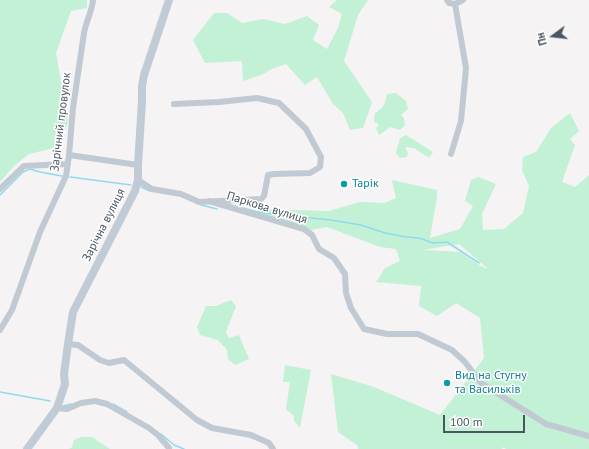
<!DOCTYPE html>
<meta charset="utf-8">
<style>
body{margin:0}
#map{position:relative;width:589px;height:449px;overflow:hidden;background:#f5f3f3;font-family:"PT Sans",sans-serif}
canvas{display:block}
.north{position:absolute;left:533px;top:16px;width:40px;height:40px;-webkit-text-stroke:3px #fff;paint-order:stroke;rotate:255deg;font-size:11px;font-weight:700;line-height:16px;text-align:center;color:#4a5661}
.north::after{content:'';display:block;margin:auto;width:14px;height:18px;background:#4a5661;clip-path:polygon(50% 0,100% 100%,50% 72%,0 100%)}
.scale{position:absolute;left:443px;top:415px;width:82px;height:18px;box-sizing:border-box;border:2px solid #4a5661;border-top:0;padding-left:5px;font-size:12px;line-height:14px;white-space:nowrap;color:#4a5661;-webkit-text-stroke:3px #fff;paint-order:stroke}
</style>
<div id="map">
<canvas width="589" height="449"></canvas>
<div class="north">Пн</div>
<div class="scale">100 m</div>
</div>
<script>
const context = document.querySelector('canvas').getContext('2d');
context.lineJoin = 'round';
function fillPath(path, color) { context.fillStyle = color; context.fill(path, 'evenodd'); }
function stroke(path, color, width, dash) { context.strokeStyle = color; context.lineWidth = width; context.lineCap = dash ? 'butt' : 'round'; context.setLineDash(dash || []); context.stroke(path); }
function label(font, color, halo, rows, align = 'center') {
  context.font = font + ' "PT Sans",sans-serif'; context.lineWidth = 3; context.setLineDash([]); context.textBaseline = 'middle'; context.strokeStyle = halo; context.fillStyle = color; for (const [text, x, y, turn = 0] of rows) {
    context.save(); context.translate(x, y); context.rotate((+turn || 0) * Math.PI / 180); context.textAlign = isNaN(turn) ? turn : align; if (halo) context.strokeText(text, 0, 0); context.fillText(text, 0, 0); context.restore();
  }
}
const green = new Path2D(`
 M0,0H87V8L71,11L56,53L68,122L58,147L29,154L14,166L0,182Z
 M337,0H368L358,15L344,61L372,102L363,128L350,130L343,113L333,104L317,77L305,85L286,64L274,68L261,75L243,81L242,61L205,63L193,40L214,13H227L242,23L263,19L285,24L307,16L319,25L313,40L327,49L338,28L342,14L329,7Z
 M396,93L406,101L408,109L401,115L404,118L405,125L400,130L390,127L385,131L379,135L376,128L379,125L374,121L375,113C384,108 385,104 387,94Z
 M570,113L579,131L570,139L575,145L562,182L575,187L589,175V449H506L503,447L502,449H358V446L338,432L331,374L374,387L440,415L484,358L480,318L456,303L437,316L419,306L421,286L376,282L385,268L400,261L396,249L380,247L327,227L311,230L255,214L259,209L329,211L360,202L384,203L396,198L392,180L437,190V197L430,238L460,229L473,206L465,201L471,180L478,177L496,184L482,214L483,230L504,229L523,213L529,186L522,170L523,157L536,152L551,128ZM459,244L487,268V269L481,266L460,252L423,250Z
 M406,135L433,152L429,158L414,148L405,147L408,153L407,157L400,158L396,153L400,138Z
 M231,300L236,306L226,332L229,338L239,335L249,359L235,365L228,359L227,350L218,340L200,335L197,327L206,306H216Z
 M285,365L311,370L300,428L294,421V416L286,409L290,382H283Z
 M81,437H92L110,449H69L72,447L74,440Z`);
const stream = new Path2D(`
 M70,177L131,185
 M141,187L150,191
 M0,195L23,172L30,169L40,172L62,176
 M201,205L217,209
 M243,208L262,213L331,220L361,225L385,233L406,237L419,238L433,243L447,242L479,263
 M0,392L50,401
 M113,404L127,412
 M63,406L71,404
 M161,434L174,445L184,449`);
const street = new Path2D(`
 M447,0L449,3L455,4L463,0
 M451,154L461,121L466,68L455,4
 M69,155L138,165
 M138,180L152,189L181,194L199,202L261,199L264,196L268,175L274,174L310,173L320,167L321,157L306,129L279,103L257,98L219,102L174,104
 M0,189L24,166L68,164
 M209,201L304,229L312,235L319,249L334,258L345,274L346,293L351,308L364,329L387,334H418L452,350L465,362L481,383L546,424L589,436
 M0,330L12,310L40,232L66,176L69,155L73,108L84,33C86,22 92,11 93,0
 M68,344L78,345L100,360L109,363L124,360L197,420L212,428L251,435L269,443L273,449
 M57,408L67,409L81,403L95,401L107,404L149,428L158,435L169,448`);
const secondary = new Path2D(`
 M27,449L57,408L65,384L64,374L68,344L73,312L135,191L138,180V165L142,101V86L144,75L169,0`);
const markers = [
 [344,184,4,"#0f9aa8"],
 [447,383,4,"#0f9aa8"]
];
const streetNames = [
 ["Зарічний провулок",61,122,-83],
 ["Паркова вулиця",267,208,17],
 ["Зарічна вулиця",104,225,-63]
];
const cultureNames = [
 ["Тарік",352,184],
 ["Вид на Стугну",455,376],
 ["та Васильків",455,390]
];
fillPath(green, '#c3f1d5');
stroke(stream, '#90daee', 1.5);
stroke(street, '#c1cad2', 6);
stroke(secondary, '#c1cbd6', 8);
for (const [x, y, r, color] of markers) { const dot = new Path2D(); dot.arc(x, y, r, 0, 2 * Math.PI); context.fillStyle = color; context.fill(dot); stroke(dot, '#fff', 1.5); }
label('12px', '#4a5661', '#fff', streetNames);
label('12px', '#0d838f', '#fff', cultureNames, 'left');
</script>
